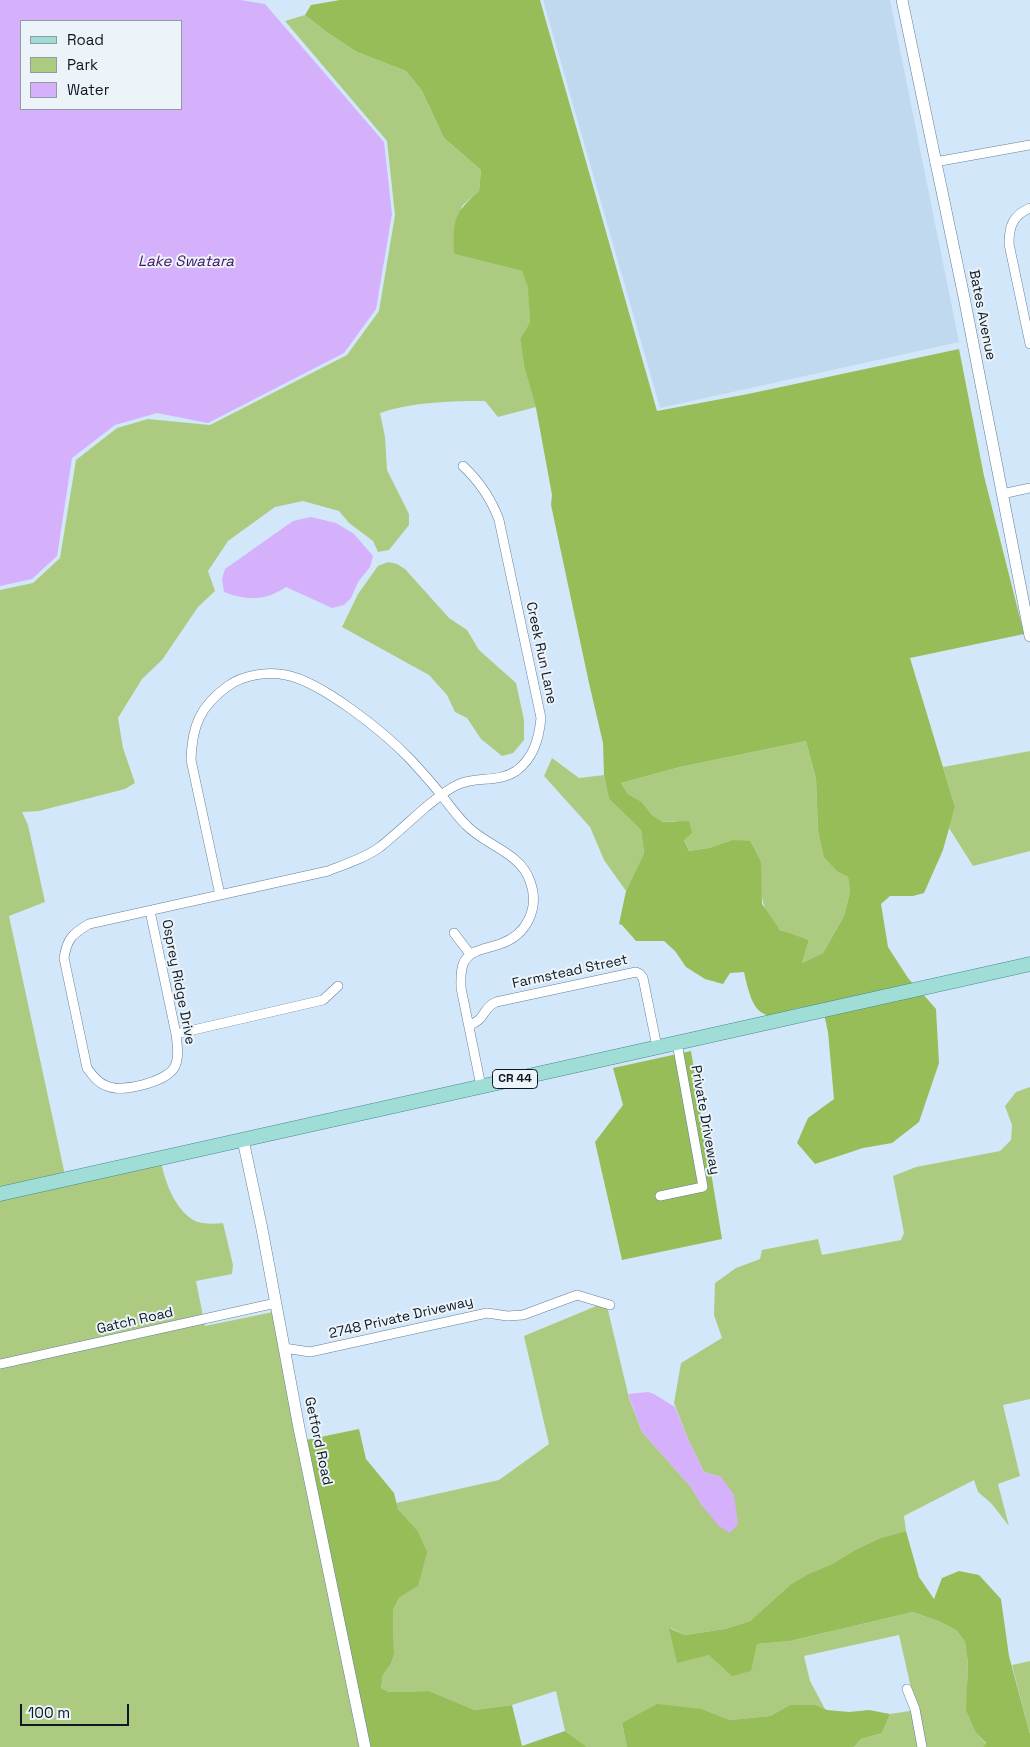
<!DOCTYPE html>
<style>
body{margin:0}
#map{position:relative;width:1030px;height:1747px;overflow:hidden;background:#d3e7fa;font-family:"Space Grotesk",sans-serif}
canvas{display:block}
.legend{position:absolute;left:20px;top:20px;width:162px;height:90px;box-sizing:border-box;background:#ecf3f9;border:1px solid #929ba3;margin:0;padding:6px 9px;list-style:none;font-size:15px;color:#0c1823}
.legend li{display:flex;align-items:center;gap:10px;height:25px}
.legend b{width:25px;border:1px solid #929ba3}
.scale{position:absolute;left:20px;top:1704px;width:109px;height:22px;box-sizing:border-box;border:2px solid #0c1823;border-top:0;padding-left:6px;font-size:15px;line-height:18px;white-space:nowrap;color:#0c1823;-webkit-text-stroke:4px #ecf3f9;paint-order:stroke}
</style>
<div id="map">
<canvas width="1030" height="1747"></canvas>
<ul class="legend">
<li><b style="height:6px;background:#a1ddd7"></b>Road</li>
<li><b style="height:14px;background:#adcb80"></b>Park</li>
<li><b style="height:14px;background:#d5b0fb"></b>Water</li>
</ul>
<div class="scale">100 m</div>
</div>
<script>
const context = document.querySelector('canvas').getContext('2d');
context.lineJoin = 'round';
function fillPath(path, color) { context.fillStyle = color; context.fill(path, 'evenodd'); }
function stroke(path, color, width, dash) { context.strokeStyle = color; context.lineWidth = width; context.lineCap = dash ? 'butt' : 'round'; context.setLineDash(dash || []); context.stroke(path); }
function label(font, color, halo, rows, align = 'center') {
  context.font = font + ' "Space Grotesk",sans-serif'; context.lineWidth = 4; context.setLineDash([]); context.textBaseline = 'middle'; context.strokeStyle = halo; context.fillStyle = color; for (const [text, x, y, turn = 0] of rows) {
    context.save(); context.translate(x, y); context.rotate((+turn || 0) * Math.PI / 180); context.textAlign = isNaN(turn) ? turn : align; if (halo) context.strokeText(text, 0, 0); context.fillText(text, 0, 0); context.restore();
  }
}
const built = new Path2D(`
 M543,0H890L959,342L660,408Z`);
const green = new Path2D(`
 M305,15L328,33L357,52L406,71L422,91L444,138L481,170L479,191L462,206L454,254L522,271L529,287L530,322L520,339L524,366L536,407L498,417L485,401C450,401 412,402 380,413L385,437L387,470L409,514V525L389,550L378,552L373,541L349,523L339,511L303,501L275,507L228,541L208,571L215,591L198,607L162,660L142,679L118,718L123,748L135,783L125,789L39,811L22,812L28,825L45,902L9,916L65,1175L0,1190V590L33,583L60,558L76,460L117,428L148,419L210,425L347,355L379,311L395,215L387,141L285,21Z
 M388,562L397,564L405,569L449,618L467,630L479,650L516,683L524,720V740L513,753L502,756L481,739L467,718L455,712L447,695L429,675L342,627L358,594L378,566Z
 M806,741L816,779L818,829L838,872L848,877L850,892L844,916L823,953L802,963L809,940C800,937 786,934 779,929C759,911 760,886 761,862L732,840L709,848L689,851L676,821L663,822L652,815L642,802L628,794L621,783L680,767Z
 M1030,751V851L973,866L949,828L955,807L943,767Z
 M552,758L579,778L604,775L609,799L641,830L644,853L626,891L604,860L590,827L544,776Z
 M1030,1087V1399L1003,1405L1020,1476L998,1484L1009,1526L991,1503L978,1492L974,1480L904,1516L906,1531L880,1538L855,1550L832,1564L808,1574L791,1584L750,1621L725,1629L685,1635L671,1628L677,1662L757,1644L790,1641L913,1612L941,1622L957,1631L965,1642L968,1663L967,1685L976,1733L986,1744L983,1747H854L861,1739L882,1733L890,1714L916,1710L899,1635L804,1656L810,1681L825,1709L816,1705H790L770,1716L730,1720L702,1709L622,1723L627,1747H587L565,1731L556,1691L512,1705L475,1710L429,1691L389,1692L381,1688L383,1675L391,1664L394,1654L393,1610L399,1598L418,1586L417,1530L398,1509L396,1503L499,1480L549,1444L524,1336L606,1302L629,1398L642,1432L691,1487L703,1507L721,1477L704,1472L688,1439L674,1403L681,1363L722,1338L714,1315L715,1283L736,1268L760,1259L762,1250L818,1239L822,1255L901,1240L904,1233L893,1176L916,1167L1000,1151L1011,1140L1012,1125L1005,1106L1016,1092Z
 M161,1162C165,1181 173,1204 189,1217C198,1225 212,1224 223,1223L233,1265L232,1274L196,1281L205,1326L273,1312L361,1747H0V1197Z
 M1030,1661V1734L1012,1665Z`);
const forest = new Path2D(`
 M340,0H540L657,411L748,394L959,349L984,476L1024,634L910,658L955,807L943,850L924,893L913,896H890L881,904L888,947L908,978L916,987L794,1009C757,1028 751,1003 744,972L730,973L723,984L705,979L686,967L675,951L664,941H636L622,925L619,924L626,891L644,853L641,830L609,799L604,775L603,743L589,683L551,505L552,495L536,408L524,366L520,339L530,322L528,287L522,271L454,254C453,220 453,214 479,191L481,170L444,138L422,91L406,71L357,52L328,33L305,15L311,5ZM806,741L816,779L818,829L824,857L838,872L848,877L850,892L844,916L823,953L802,963L809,940L780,930L762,904L761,862L750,841L732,840L709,848L689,851L684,840L692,833L689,821L663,822L652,815L642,802L628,794L621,783L680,767Z
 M922,993L936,1009L939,1063L919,1122L892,1143L863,1148L815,1164L797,1143L808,1118L834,1099L828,1032L824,1014Z
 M691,1051L722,1239L622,1260L595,1142L623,1105L613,1068Z
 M359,1429L366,1459L394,1493L398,1509L417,1530L427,1552L418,1586L399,1598L393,1610L394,1654L391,1664L383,1675L381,1688L389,1692L429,1691L475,1710L512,1705L522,1746L565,1731L587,1747H370L306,1440Z
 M906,1531L919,1577L934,1599L942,1578L959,1571L979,1575L1001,1599L1009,1656L1030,1734V1747H983L986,1743L976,1733L966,1710L968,1663L965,1642L957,1631L941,1622L913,1612L790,1641L757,1644L751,1671L732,1676L709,1655L677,1663L669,1628L685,1635L725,1629L750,1621L791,1584L808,1574L832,1564L855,1550L880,1538Z
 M657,1704L702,1709L730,1720L770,1716L790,1705H816L827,1710L849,1712L869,1710L890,1714L882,1733L861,1739L854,1747H627L622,1723Z`);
const water = new Path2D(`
 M0,0H240L265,4L384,142L392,214L376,309L344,353L208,423L157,413L115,425L72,458L57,556L32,579L0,586ZM181,21V109H21V21Z
 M311,517L336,523L354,534L373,556L370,567L358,582L351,598L344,605L332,608L286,587C265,601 248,601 224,592L222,579L225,569L293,521Z
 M648,1392L654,1394L675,1407L688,1439L704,1472L721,1477L734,1495L738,1524L730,1533L719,1526L703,1507L691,1487L642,1432L628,1394Z`);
const minor = new Path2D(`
 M935,162L1030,145
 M1030,208C1013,215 1009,226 1009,244L1030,344
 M1002,494L1030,488
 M220,895L191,760C192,726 200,706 228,686C243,675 268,671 286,675C322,682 384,732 410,759C421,771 432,783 442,796C450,806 457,816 466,825C486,846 520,852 530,881C540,908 527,935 500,944C487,949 471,949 464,962C460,970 461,980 461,988L481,1086
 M150,911L176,1034C177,1044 180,1058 174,1068C165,1082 122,1093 107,1086C98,1083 93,1076 87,1068L64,958C67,939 72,934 89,924L328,871C346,864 365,858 380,847C396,834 411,820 426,807C436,799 446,790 457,785C475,776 498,783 516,771C534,758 539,738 541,718L499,520C491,498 480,482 463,466
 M454,933L470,954
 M469,1025C486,1020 482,1008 496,1002L636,972L640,974L643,978L657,1047
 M176,1034L323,1000L338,986
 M660,1196L703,1187L677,1043
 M284,1348L310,1352L487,1313L507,1316L523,1315L577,1295L610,1305
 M0,1364L276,1303
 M907,1689L915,1709L922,1747`);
const tertiary = new Path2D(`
 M902,0L964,297L1030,636
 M243,1140L262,1229L299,1428L365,1747`);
const primary = new Path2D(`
 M0,1194L1030,964`);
const shields = [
 [515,1079,45]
];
const shieldNames = [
 ["CR 44",515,1079]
];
const streetNames = [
 ["Bates Avenue",982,315,79],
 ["Creek Run Lane",541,653,78],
 ["Farmstead Street",570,972,-12],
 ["Osprey Ridge Drive",178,982,79],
 ["Private Driveway",705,1120,80],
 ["2748 Private Driveway",401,1318,-13],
 ["Gatch Road",135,1321,-13],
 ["Getford Road",318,1441,78]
];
const waterNames = [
 ["Lake Swatara",186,262]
];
fillPath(built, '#c1d9ef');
fillPath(green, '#adcb80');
fillPath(forest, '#97bd58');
fillPath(water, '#d5b0fb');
stroke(minor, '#617f9b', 10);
stroke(tertiary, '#617f9b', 12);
stroke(primary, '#458a87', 15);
stroke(minor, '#fff', 9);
stroke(tertiary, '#fff', 11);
stroke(primary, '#a1ddd7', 14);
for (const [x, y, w] of shields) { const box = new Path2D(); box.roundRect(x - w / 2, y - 9.5, w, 19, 4); context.fillStyle = '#ecf3f9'; context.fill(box); stroke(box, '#0c1823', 1); }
label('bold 12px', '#0c1823', null, shieldNames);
label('14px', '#0c1823', '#ecf3f9', streetNames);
label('italic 15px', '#421363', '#ecf3f9', waterNames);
</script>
